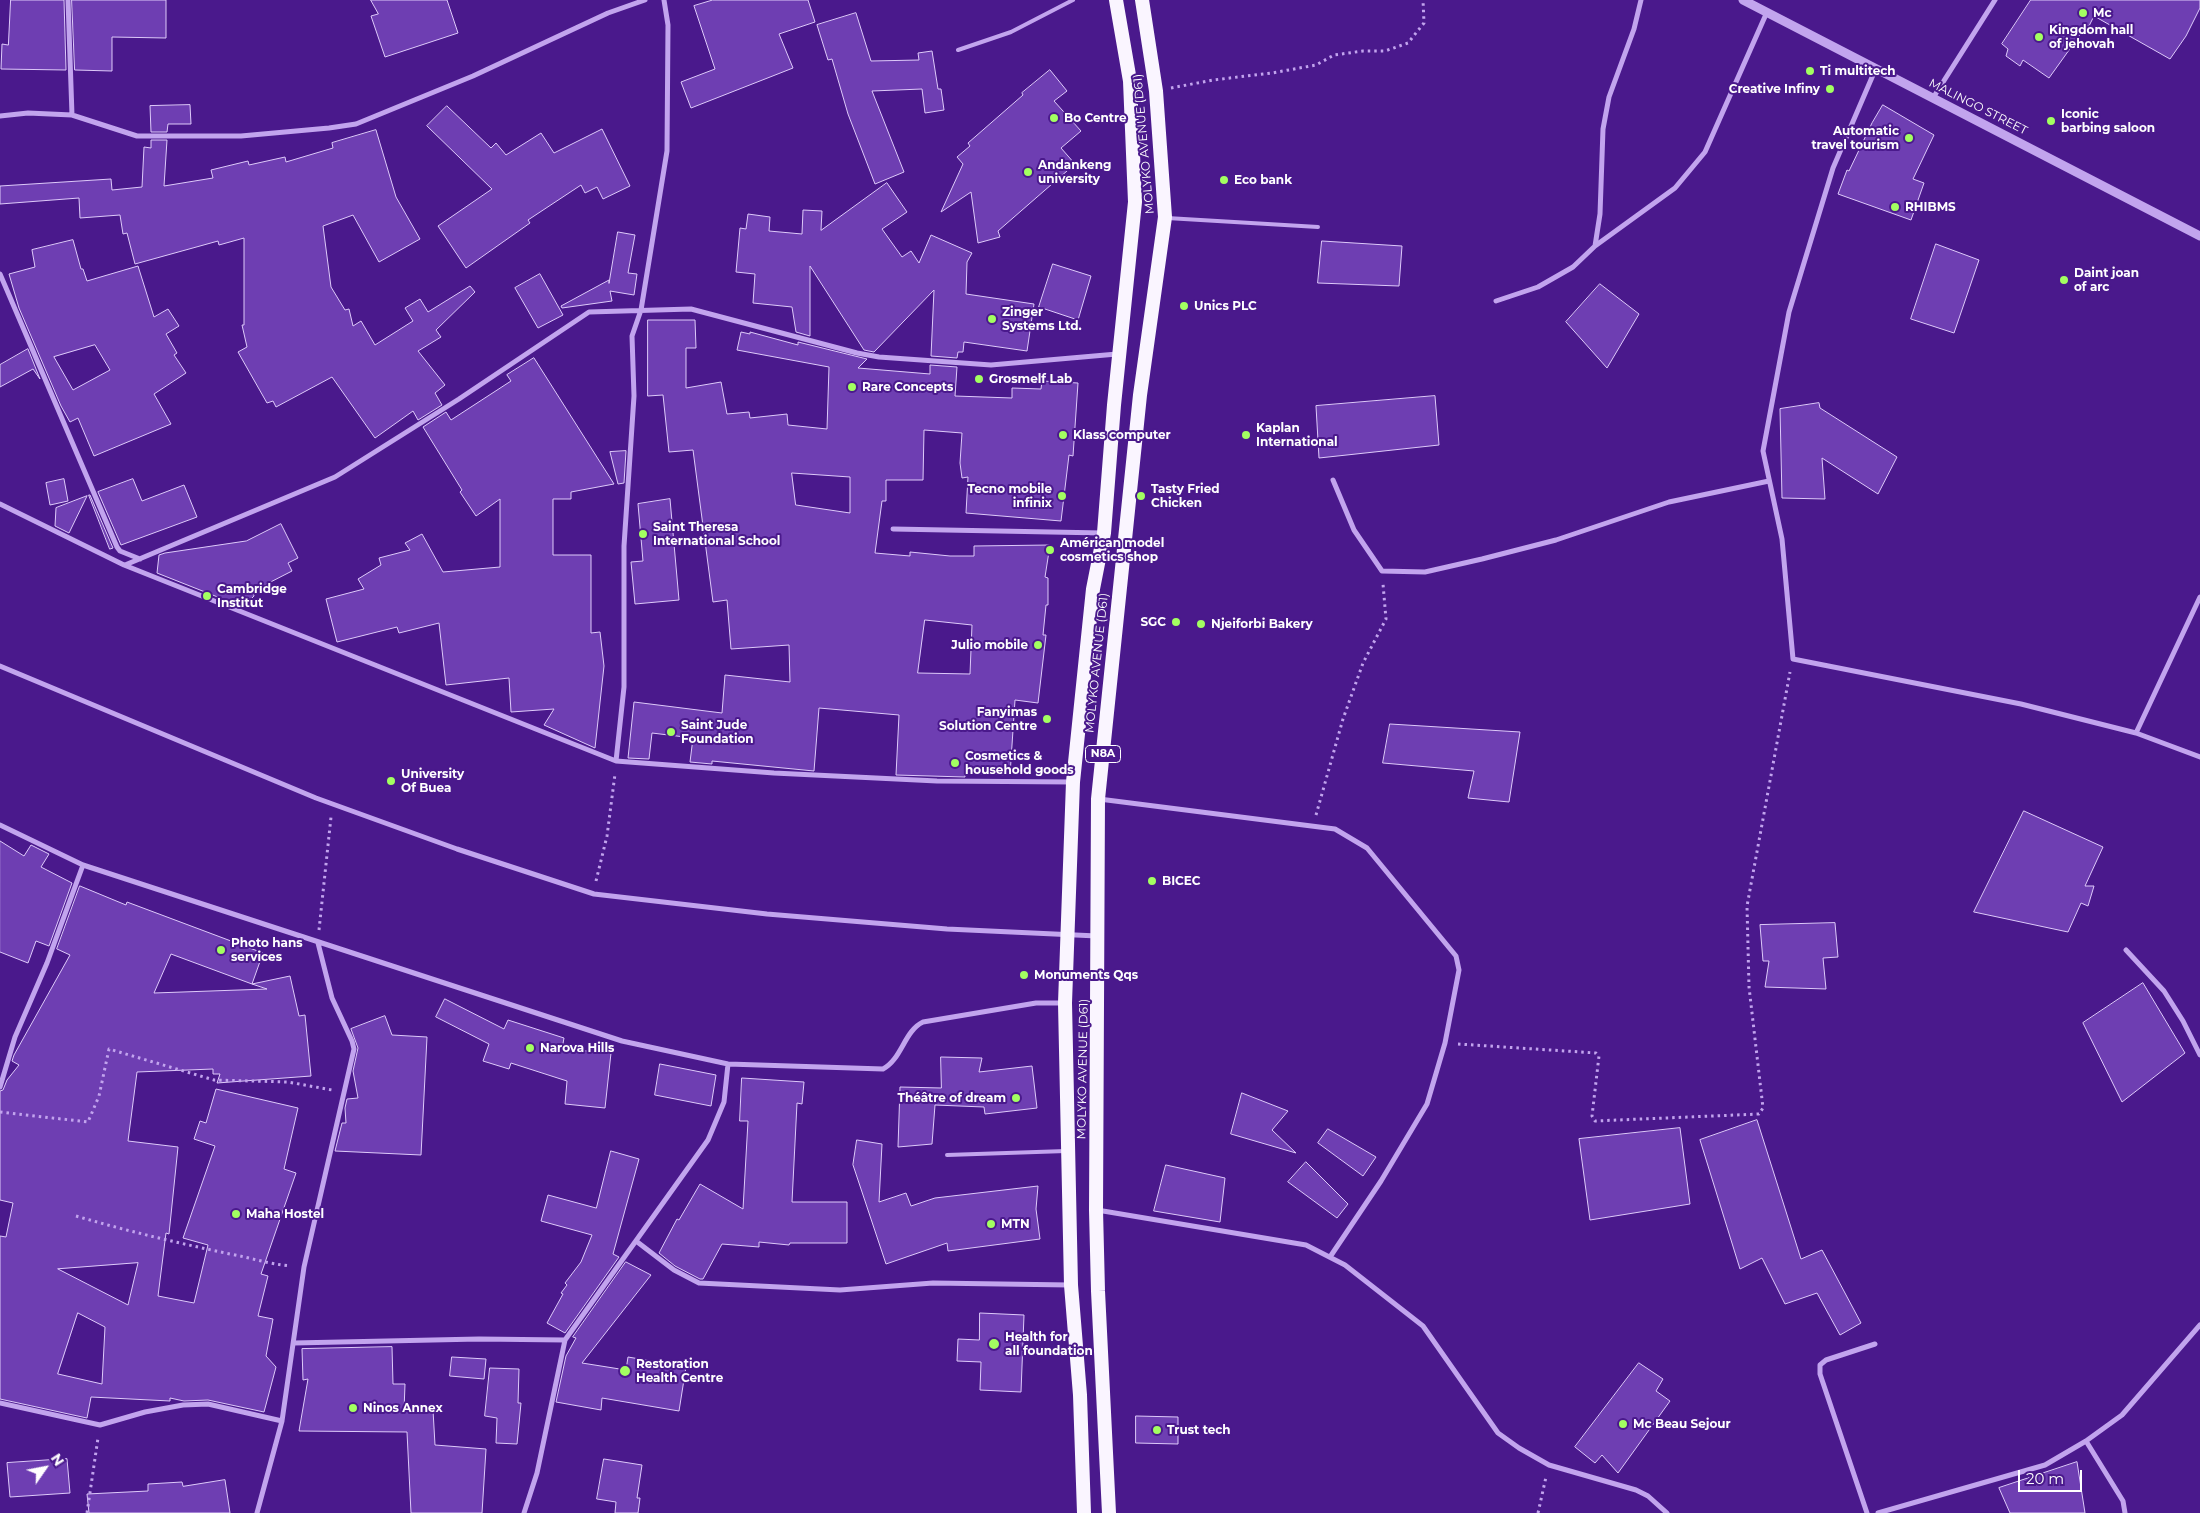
<!DOCTYPE html>
<meta charset="utf-8">
<style>
body{margin:0}
#map{position:relative;width:2200px;height:1513px;overflow:hidden;background:#4a198c;font-family:Montserrat,sans-serif}
canvas{display:block}
.north{position:absolute;left:20px;top:1443px;width:50px;height:50px;-webkit-text-stroke:4px #4a198c;paint-order:stroke;rotate:57deg;font-size:14px;font-weight:700;line-height:20px;text-align:center;color:#fff}
.north::after{content:'';display:block;margin:auto;width:18px;height:22px;background:#fff;clip-path:polygon(50% 0,100% 100%,50% 72%,0 100%)}
.scale{position:absolute;left:2018px;top:1470px;width:64px;height:22px;box-sizing:border-box;border:2px solid #fff;border-top:0;padding-left:6px;font-size:15px;line-height:18px;white-space:nowrap;color:#fff;-webkit-text-stroke:4px #4a198c;paint-order:stroke}
</style>
<div id="map">
<canvas width="2200" height="1513"></canvas>
<div class="north">N</div>
<div class="scale">20 m</div>
</div>
<script>
const context = document.querySelector('canvas').getContext('2d');
context.lineJoin = 'round';
function fillPath(path, color) { context.fillStyle = color; context.fill(path, 'evenodd'); }
function stroke(path, color, width, dash) { context.strokeStyle = color; context.lineWidth = width; context.lineCap = dash ? 'butt' : 'round'; context.setLineDash(dash || []); context.stroke(path); }
function label(font, color, halo, rows, align = 'center') {
  context.font = font + ' Montserrat,sans-serif'; context.lineWidth = 4; context.setLineDash([]); context.textBaseline = 'middle'; context.strokeStyle = halo; context.fillStyle = color; for (const [text, x, y, turn = 0] of rows) {
    context.save(); context.translate(x, y); context.rotate((+turn || 0) * Math.PI / 180); context.textAlign = isNaN(turn) ? turn : align; if (halo) context.strokeText(text, 0, 0); context.fillText(text, 0, 0); context.restore();
  }
}
const building = new Path2D(`
 M11,0H64L66,70L1,69L2,44L8,45Z
 M72,0H166V38L112,37V71L75,70Z
 M371,0H447L458,33L385,57L371,16L378,14Z
 M713,0H808L815,22L779,34L793,68L691,108L681,82L715,69L694,6Z
 M2031,0H2200V8L2186,36L2170,59L2094,16L2089,26L2087,25L2049,78L2023,60L2020,66L2006,56L2008,49L2002,44Z
 M856,13L871,61L919,60L918,53L932,51L938,89H941L944,110L925,113L922,89L872,91L904,172L875,184L848,114L832,59L828,60L817,25Z
 M1050,70L1067,91L1054,101L1081,131L1061,148L1075,164L998,231L1000,237L978,243L971,192L941,212L963,164L957,157L970,146L968,143L1023,95L1022,93Z
 M190,105L191,124H168L167,132H151L150,106Z
 M1883,105L1934,135L1913,179L1924,183L1911,220L1838,194L1847,170L1849,171L1872,123Z
 M447,106L491,148L496,143L506,155L541,133L554,153L602,129L630,186L603,199L597,187L585,193L581,185L528,220L530,223L466,268L438,226L492,189L427,126Z
 M376,130L396,197L420,239L379,262L353,215L323,226L331,287L345,310L349,309L353,326L361,321L375,345L413,321L405,308L420,299L428,312L470,286L475,292L436,330L441,337L418,351L445,385L435,393L442,405L418,420L413,411L375,438L332,377L276,407L273,401L267,403L238,352L247,347L242,325H244V238L219,245L218,241L135,264L127,233L123,234L120,215L80,218L79,198L0,204V186L111,179L112,190L142,187L144,147L151,148V140H167L164,186L213,178L211,170L248,161L249,165L285,157L286,162L333,148L332,143Z
 M887,183L907,212L882,229L902,257L911,251L919,263L931,235L972,253L967,262L966,294L1034,304L1027,351L964,342L963,352H958L957,358L931,356L934,290L874,352L864,350L810,266V336L796,332L792,307L753,303L755,274L736,272L740,228L746,229L748,214L770,217L769,231L802,234L803,210L822,211L821,230Z
 M618,232L635,235L628,273L637,274L634,295L610,291L612,301L562,308L561,306L609,280V283Z
 M73,240L81,269H83L87,281L138,266L154,317L168,309L179,326L166,334L177,353L174,355L186,373L154,394L171,424L94,456L78,418L70,422L61,406L19,308L9,274L35,267L32,250ZM95,345L110,370L73,390L54,357Z
 M1322,241L1402,246L1399,286L1318,283Z
 M1936,244L1979,260L1954,333L1911,319Z
 M1053,264L1091,276L1078,320L1039,307Z
 M540,274L563,315L538,328L515,288Z
 M1600,284L1639,314L1607,368L1566,322Z
 M648,320H695L696,348H686V388L721,382L727,414L749,412L750,418L787,414L788,425L827,429L829,367L737,350L741,332L750,334V332L798,345V342L867,359L858,368L930,374V365L957,367L955,396L1012,398V388L1041,389L1042,381L1078,383L1073,456L1069,455L1061,521L966,513L968,477L962,478L960,463L962,433L924,430L923,480H886V501H882L875,553L910,556V552L950,556H974V546L1050,545L1045,577L1048,578V605H1046L1043,635H1046L1038,703L1015,700L1010,775L965,773V777L896,775L899,715L819,708L814,771L712,761V764L690,762L693,738L652,733L649,759L628,758L634,702L722,713L725,675L790,682L789,645L731,649L727,600L713,602L693,450L669,452L663,395L648,396ZM792,473L850,477V513L796,505ZM925,620L972,625L970,674L918,673Z
 M28,349L40,379L33,369L0,387V365Z
 M534,358L614,484L571,492V499H553V555H591V633L600,632L604,666L595,748L544,725L554,709L511,712L509,678L446,685L439,623L399,633L397,627L337,642L326,599L364,589L358,579L381,565L379,558L410,550L405,543L422,534L443,572L500,567V499L476,516L460,492L462,490L423,427L446,412L451,420L511,381L507,375Z
 M1435,396L1439,445L1319,458L1316,406Z
 M1819,403L1820,408L1897,457L1878,494L1822,458L1825,499L1782,498L1780,409Z
 M626,451L624,483L618,484L610,452Z
 M64,479L68,501L50,505L46,483Z
 M133,479L142,501L184,485L197,517L121,545L98,492Z
 M89,495H90L113,548L110,549Z
 M87,496L69,533L55,526L56,508Z
 M670,499L679,600L635,604L631,562L643,561L638,504Z
 M281,524L298,558L288,563L292,571L253,591L254,596L243,607L157,573L159,555L165,553L246,541Z
 M1390,724L1520,732L1509,802L1468,798L1474,771L1383,763Z
 M2024,811L2103,847L2085,886H2094L2088,906L2081,903L2068,932L1974,912Z
 M0,841L24,856L31,845L49,854L41,867L72,883L49,946L36,941L28,963L0,952Z
 M80,886L126,905L127,902L263,953L252,984L171,954L154,993L267,989L252,984L290,976L299,1016L305,1015L311,1076L217,1083L220,1074H213V1069L137,1072L128,1141L178,1147L169,1234L166,1233L158,1296L194,1303L208,1245L183,1238L215,1146L194,1139L200,1121L206,1123L216,1089L298,1108L284,1169L296,1173L261,1274L268,1276L258,1316L273,1319L266,1356L276,1367L264,1412L208,1400L184,1401L170,1398V1401L91,1397L87,1418L0,1399V1236L6,1237L13,1203L0,1200V1091L3,1090L7,1080L19,1065L12,1061L14,1055L70,955L57,949ZM138,1263L128,1305L58,1269ZM78,1313L105,1327L102,1384L58,1374Z
 M1835,923L1838,957L1823,958L1826,989L1765,987L1769,961H1763L1760,925Z
 M2143,983L2185,1053L2122,1102L2083,1023Z
 M445,999L504,1029L508,1020L564,1038L562,1049L611,1053L605,1108L565,1104L567,1081L511,1063L509,1069L483,1061L489,1044L436,1017Z
 M385,1016L392,1035L427,1037L421,1155L335,1151L342,1123H346L345,1108L347,1099L358,1098L353,1071L358,1048L351,1029Z
 M941,1057L982,1058L979,1072L1032,1066L1037,1108L985,1114L984,1107L935,1105L932,1144L898,1147L900,1087L941,1088Z
 M660,1064L716,1075L711,1106L655,1095Z
 M742,1078L804,1082L802,1104L797,1103L792,1202H847V1243H790L789,1245L759,1242V1247L722,1244L703,1279H700L675,1266L659,1253L677,1219L679,1220L700,1184L743,1209L748,1121H740Z
 M1242,1093L1288,1111L1272,1130L1296,1153L1231,1134Z
 M1757,1120L1801,1259L1822,1250L1861,1323L1840,1335L1817,1293L1785,1304L1762,1258L1740,1269L1700,1140Z
 M1680,1128L1690,1204L1590,1220L1579,1139Z
 M1328,1129L1376,1157L1363,1176L1318,1143Z
 M857,1140L882,1144L879,1202L906,1193L911,1206L935,1198L1038,1186L1036,1209L1040,1239L948,1251L947,1243L886,1264L853,1165Z
 M611,1151L639,1159L613,1254L619,1257L565,1333L547,1323L563,1294L561,1293L567,1285L565,1283L581,1262L592,1235L541,1221L548,1195L596,1208Z
 M1306,1162L1348,1204L1337,1218L1288,1182Z
 M1166,1165L1225,1178L1220,1222L1154,1211Z
 M626,1262L651,1275L582,1363L626,1370L628,1357L686,1367L679,1411L602,1398L601,1410L556,1402L566,1356L576,1338L573,1337Z
 M980,1313L1024,1315L1021,1392L980,1390L981,1362L957,1361L958,1339L979,1340Z
 M392,1347L393,1384H405L404,1411L433,1410L435,1445L486,1449L482,1513H411L407,1432L299,1431L308,1379L303,1380L302,1349Z
 M452,1357L486,1359L484,1379L450,1376Z
 M1639,1363L1663,1379L1656,1391L1670,1401L1618,1473L1602,1455L1595,1463L1575,1447Z
 M490,1368L519,1369L518,1403H521L517,1444L496,1443L497,1418L485,1416Z
 M1136,1416L1178,1417V1444L1136,1443Z
 M67,1459L70,1493L10,1497L7,1463Z
 M604,1459L642,1465L637,1498H640L638,1513H615L616,1502L597,1499Z
 M2077,1462L2085,1513H2010L1999,1488Z
 M225,1480L230,1513H89L87,1494L148,1491V1484L182,1482L183,1486Z`);
const path = new Path2D(`
 M1171,88L1213,80L1272,73L1316,65L1334,55L1363,51H1385L1408,43L1424,23L1423,0
 M1316,815L1343,719L1363,663L1386,619L1383,584
 M596,881L607,836L615,774
 M319,930L331,817
 M1458,1044L1596,1053L1599,1056L1592,1116L1595,1121L1759,1114L1763,1108L1749,987L1747,906L1790,672
 M0,1112L88,1122L99,1096L109,1049L214,1080L288,1082L332,1090
 M76,1216C127,1231 178,1243 230,1254C252,1258 268,1264 291,1266
 M87,1513L98,1438
 M1538,1513L1546,1477`);
const service = new Path2D(`
 M958,50L1011,32L1073,0
 M1167,218L1318,227
 M947,1155L1066,1151`);
const minor = new Path2D(`
 M68,0L72,115
 M1876,68L1833,168L1789,312L1763,451L1782,539L1793,659L2021,704L2136,733L2200,757
 M1933,98L1995,0
 M0,116L28,113L72,115L137,136H241L329,128L356,124L473,76L608,13L645,0
 M1595,246L1675,188L1705,152L1767,12
 M0,274L117,547L120,551L140,559
 M1496,301L1538,287L1573,267L1595,246L1600,214L1603,129L1609,97L1634,29L1641,0
 M1333,480L1354,530L1382,571L1425,572L1482,559L1556,540L1669,502L1769,481
 M0,504L124,565L616,761L774,773L937,781L1073,782
 M893,529L1103,533
 M125,565L335,477L459,399L589,312L691,309L857,353L879,357L991,365L1117,354
 M0,666L316,798L457,849L594,894L767,914L947,929L1097,936
 M2136,733L2200,597
 M616,761L624,687V546L634,396L632,336L641,310L667,151L668,25L664,0
 M1099,799L1335,829L1367,848L1456,956L1459,970L1445,1043L1427,1104L1381,1181L1330,1257
 M0,825L83,865L622,1041L728,1064L883,1069C902,1059 904,1031 923,1022L1036,1003H1065
 M2126,950L2164,991L2183,1021L2200,1055
 M0,1087L15,1037L47,963L83,865
 M1097,1210L1306,1245L1345,1265L1423,1326L1498,1433L1519,1448L1549,1465L1636,1490L1648,1496L1667,1513
 M636,1241L674,1270L699,1283L840,1290L933,1283L1070,1285
 M294,1343L479,1339L565,1340L708,1140L724,1102L728,1064
 M0,1403L100,1425L145,1412L183,1405L208,1404L282,1421
 M2086,1441L2123,1501L2125,1513
 M257,1513L282,1421L304,1267L354,1049L352,1041L332,998L318,943
 M524,1513L537,1473L565,1340
 M1867,1513L1820,1374V1365L1826,1360L1875,1344
 M1878,1513L2045,1465L2086,1441L2122,1415L2200,1325`);
const tertiary = new Path2D(`
 M1743,0L2200,236`);
const trunk = new Path2D(`
 M1084,1513L1080,1395L1071,1285L1065,1003L1073,782L1093,589L1104,533L1114,405L1135,202L1130,81L1116,0
 M1109,1513L1098,1291L1096,1210L1098,799L1140,395L1165,217L1156,91L1142,0`);
const markers = [
 [2083,13,5,"#a3ff61"],
 [2039,37,5,"#a3ff61"],
 [1810,71,5,"#a3ff61"],
 [1830,89,5,"#a3ff61"],
 [1054,118,5,"#a3ff61"],
 [2051,121,5,"#a3ff61"],
 [1909,138,5,"#a3ff61"],
 [1028,172,5,"#a3ff61"],
 [1224,180,5,"#a3ff61"],
 [1895,207,5,"#a3ff61"],
 [2064,280,5,"#a3ff61"],
 [1184,306,5,"#a3ff61"],
 [992,319,5,"#a3ff61"],
 [979,379,5,"#a3ff61"],
 [852,387,5,"#a3ff61"],
 [1063,435,5,"#a3ff61"],
 [1246,435,5,"#a3ff61"],
 [1062,496,5,"#a3ff61"],
 [1141,496,5,"#a3ff61"],
 [643,534,5,"#a3ff61"],
 [1050,550,5,"#a3ff61"],
 [207,596,5,"#a3ff61"],
 [1176,622,5,"#a3ff61"],
 [1201,624,5,"#a3ff61"],
 [1038,645,5,"#a3ff61"],
 [1047,719,5,"#a3ff61"],
 [671,732,5,"#a3ff61"],
 [955,763,5,"#a3ff61"],
 [391,781,5,"#a3ff61"],
 [1152,881,5,"#a3ff61"],
 [221,950,5,"#a3ff61"],
 [1024,975,5,"#a3ff61"],
 [530,1048,5,"#a3ff61"],
 [1016,1098,5,"#a3ff61"],
 [236,1214,5,"#a3ff61"],
 [991,1224,5,"#a3ff61"],
 [994,1344,6,"#a3ff61"],
 [625,1371,6,"#a3ff61"],
 [353,1408,5,"#a3ff61"],
 [1623,1424,5,"#a3ff61"],
 [1157,1430,5,"#a3ff61"]
];
const shields = [
 [1103,754,35]
];
const shieldNames = [
 ["N8A",1103,754]
];
const poiNames = [
 ["Mc",2093,13],
 ["Kingdom hall",2049,30],
 ["of jehovah",2049,44],
 ["Ti multitech",1820,71],
 ["Creative Infiny",1820,89,"right"],
 ["Iconic",2061,114],
 ["barbing saloon",2061,128],
 ["Bo Centre",1064,118],
 ["Automatic",1899,131,"right"],
 ["travel tourism",1899,145,"right"],
 ["Andankeng",1038,165],
 ["university",1038,179],
 ["Eco bank",1234,180],
 ["RHIBMS",1905,207],
 ["Daint joan",2074,273],
 ["of arc",2074,287],
 ["Unics PLC",1194,306],
 ["Zinger",1002,312],
 ["Systems Ltd.",1002,326],
 ["Grosmelf Lab",989,379],
 ["Rare Concepts",862,387],
 ["Kaplan",1256,428],
 ["International",1256,442],
 ["Klass computer",1073,435],
 ["Tecno mobile",1052,489,"right"],
 ["infinix",1052,503,"right"],
 ["Tasty Fried",1151,489],
 ["Chicken",1151,503],
 ["Saint Theresa",653,527],
 ["International School",653,541],
 ["Américan model",1060,543],
 ["cosmetics shop",1060,557],
 ["Cambridge",217,589],
 ["Institut",217,603],
 ["SGC",1166,622,"right"],
 ["Njeiforbi Bakery",1211,624],
 ["Julio mobile",1028,645,"right"],
 ["Fanyimas",1037,712,"right"],
 ["Solution Centre",1037,726,"right"],
 ["Saint Jude",681,725],
 ["Foundation",681,739],
 ["Cosmetics &",965,756],
 ["household goods",965,770],
 ["University",401,774],
 ["Of Buea",401,788],
 ["BICEC",1162,881],
 ["Photo hans",231,943],
 ["services",231,957],
 ["Monuments Qqs",1034,975],
 ["Narova Hills",540,1048],
 ["Théâtre of dream",1006,1098,"right"],
 ["Maha Hostel",246,1214],
 ["MTN",1001,1224],
 ["Health for",1005,1337],
 ["all foundation",1005,1351],
 ["Restoration",636,1364],
 ["Health Centre",636,1378],
 ["Ninos Annex",363,1408],
 ["Mc Beau Sejour",1633,1424],
 ["Trust tech",1167,1430]
];
const streetNames = [
 ["MALINGO STREET",1978,107,27],
 ["MOLYKO AVENUE (D61)",1144,144,-95],
 ["MOLYKO AVENUE (D61)",1097,663,-84],
 ["MOLYKO AVENUE (D61)",1083,1069,-89]
];
fillPath(building, '#6e3eb2');
stroke(building, '#decafa', 1);
stroke(path, '#c2a4ee', 3, [2.5, 4]);
stroke(service, '#c2a4ee', 4);
stroke(minor, '#c2a4ee', 5);
stroke(tertiary, '#c2a4ee', 9);
stroke(trunk, '#faf5ff', 14);
for (const [x, y, r, color] of markers) { const dot = new Path2D(); dot.arc(x, y, r, 0, 2 * Math.PI); context.fillStyle = color; context.fill(dot); stroke(dot, '#4a198c', 2); }
for (const [x, y, w] of shields) { const box = new Path2D(); box.roundRect(x - w / 2, y - 8.5, w, 17, 4); context.fillStyle = '#4a198c'; context.fill(box); stroke(box, '#fff', 1); }
label('bold 11px', '#fff', null, shieldNames);
label('bold 12px', '#fff', '#4a198c', poiNames, 'left');
label('12px', '#fff', '#4a198c', streetNames);
</script>
